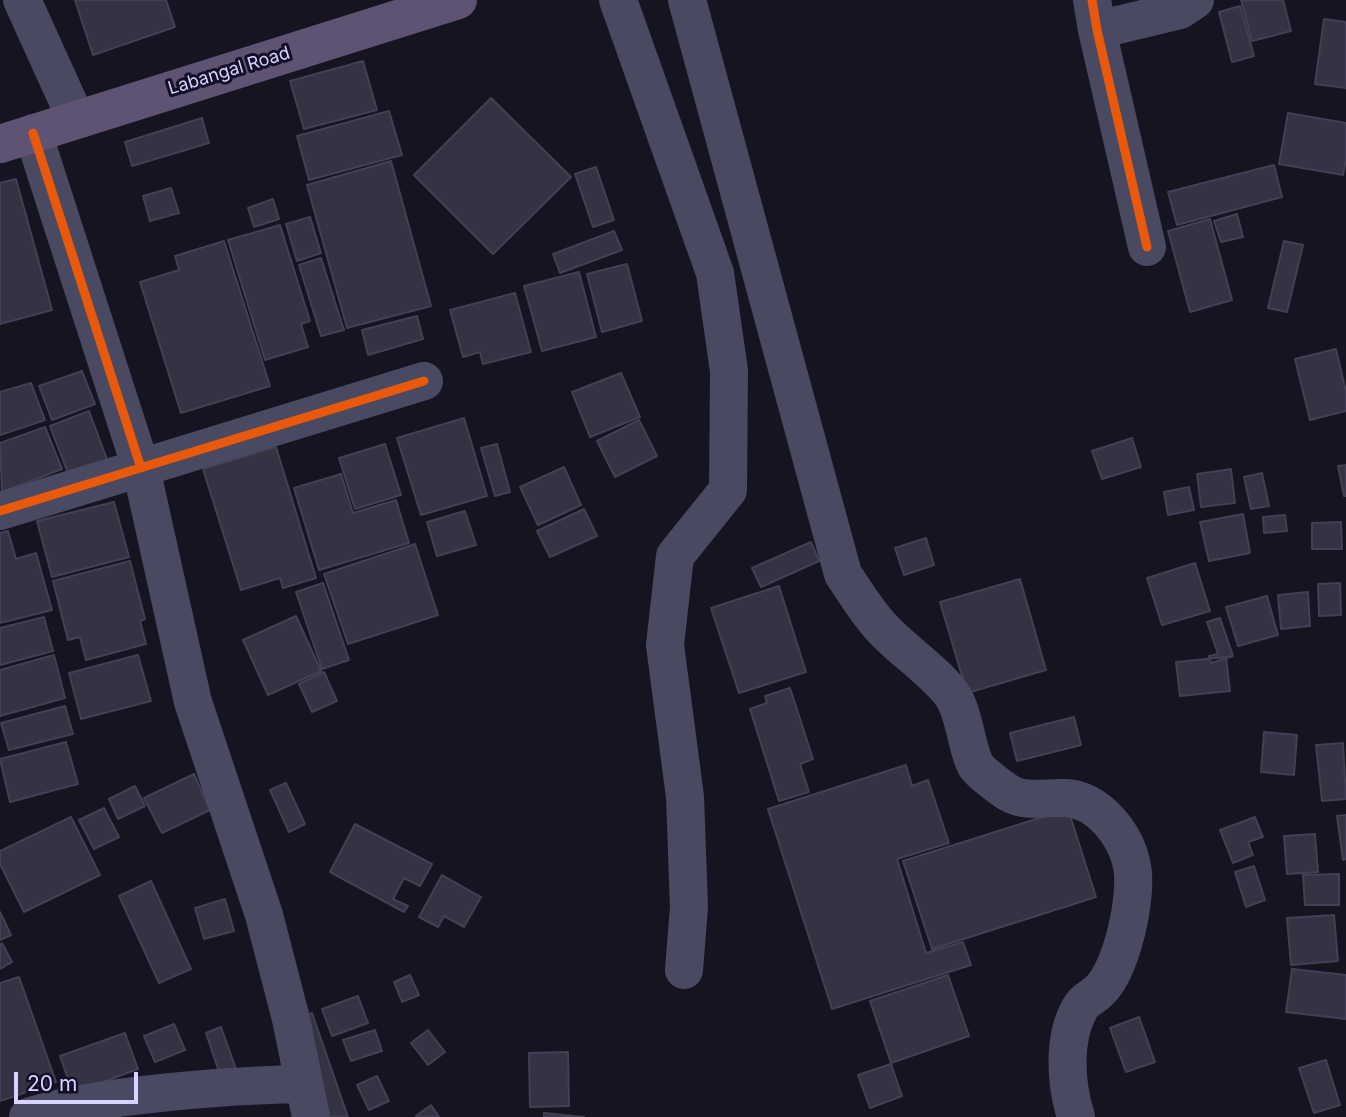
<!DOCTYPE html>
<style>
body{margin:0}
#map{position:relative;width:1346px;height:1117px;overflow:hidden;background:#161421;font-family:Inter,sans-serif}
canvas{display:block}
.scale{position:absolute;left:14px;top:1072px;width:124px;height:32px;box-sizing:border-box;border:4px solid #d9d4ff;border-top:0;padding-left:9px;font-size:21px;line-height:24px;white-space:nowrap;color:#d9d4ff;-webkit-text-stroke:5px #130f26;paint-order:stroke}
</style>
<div id="map">
<canvas width="1346" height="1117"></canvas>
<div class="scale">20 m</div>
</div>
<script>
const context = document.querySelector('canvas').getContext('2d');
context.lineJoin = 'round';
function fillPath(path, color) { context.fillStyle = color; context.fill(path, 'evenodd'); }
function stroke(path, color, width, dash) { context.strokeStyle = color; context.lineWidth = width; context.lineCap = dash ? 'butt' : 'round'; context.setLineDash(dash || []); context.stroke(path); }
function label(font, color, halo, rows, align = 'center') {
  context.font = font + ' Inter,sans-serif'; context.lineWidth = 6; context.setLineDash([]); context.textBaseline = 'middle'; context.strokeStyle = halo; context.fillStyle = color; for (const [text, x, y, turn = 0] of rows) {
    context.save(); context.translate(x, y); context.rotate((+turn || 0) * Math.PI / 180); context.textAlign = isNaN(turn) ? turn : align; if (halo) context.strokeText(text, 0, 0); context.fillText(text, 0, 0); context.restore();
  }
}
const building = new Path2D(`
 M75,0H166L175,27L93,55Z
 M1241,0H1283L1291,31L1252,41Z
 M1240,6L1254,56L1232,62L1219,12Z
 M1324,19L1346,22V88L1315,84Z
 M363,61L377,110L304,129L290,81Z
 M491,98L571,177L493,254L414,175Z
 M389,111L402,155L309,180L297,136Z
 M1288,113L1346,123V158L1343,175L1279,164Z
 M202,118L209,143L132,166L125,142Z
 M391,161L431,306L347,328L307,185Z
 M1274,165L1282,197L1177,225L1168,192Z
 M596,167L614,220L593,227L575,174Z
 M16,179L52,310L0,324V183Z
 M171,188L179,213L150,221L143,196Z
 M273,199L279,219L254,227L248,208Z
 M1237,214L1243,237L1221,242L1214,221Z
 M310,217L321,253L297,261L286,224Z
 M1210,219L1232,300L1190,312L1168,231Z
 M280,225L310,321L301,324L308,347L265,360L228,240Z
 M614,231L622,250L560,273L553,254Z
 M224,241L270,386L181,413L140,282L179,270L175,256Z
 M1284,241L1303,245L1287,312L1268,308Z
 M321,258L344,330L321,336L299,265Z
 M627,264L642,321L602,332L587,274Z
 M579,272L596,337L542,351L524,286Z
 M515,293L531,352L483,364L480,352L463,357L450,310Z
 M417,316L423,339L368,355L362,330Z
 M1336,349L1346,392V411L1310,420L1295,359Z
 M82,371L95,404L52,420L39,386Z
 M621,373L640,417L590,437L572,392Z
 M31,383L45,420L0,435V392Z
 M89,411L108,462L69,476L50,426Z
 M464,418L487,496L421,515L397,438Z
 M639,420L657,456L615,477L597,441Z
 M45,427L62,469L2,492L0,443Z
 M1132,438L1141,467L1102,479L1092,451Z
 M385,444L401,495L355,509L339,458Z
 M497,444L510,492L495,496L481,448Z
 M276,447L316,578L283,588L280,578L241,590L203,469Z
 M1346,465V496H1344L1338,466Z
 M564,467L581,505L538,525L520,487Z
 M1231,469L1235,503L1201,507L1197,474Z
 M1262,473L1269,506L1251,509L1244,477Z
 M341,474L353,513L396,500L409,543L319,570L294,488Z
 M1189,487L1194,510L1168,515L1164,492Z
 M114,502L129,557L52,577L37,521Z
 M584,509L597,536L550,557L537,531Z
 M465,511L476,545L437,556L427,522Z
 M1243,514L1250,553L1209,561L1200,522Z
 M1285,515L1287,531L1264,533L1263,517Z
 M1341,522L1342,549H1312V523Z
 M8,531L16,559L36,553L52,610L0,623V533Z
 M926,538L934,565L904,575L895,548Z
 M811,542L819,561L761,587L752,568Z
 M415,544L438,615L348,644L324,574Z
 M130,561L145,619L140,621L146,644L86,660L80,637L68,640L53,581Z
 M1195,563L1210,611L1162,625L1147,578Z
 M1020,579L1046,670L967,693L940,602Z
 M323,583L349,660L322,669L296,592Z
 M1340,583L1341,615L1319,616L1318,584Z
 M779,586L806,672L739,693L711,608Z
 M1308,592L1310,626L1281,629L1278,595Z
 M1267,596L1278,635L1238,646L1226,607Z
 M296,616L321,671L268,695L243,640Z
 M44,617L53,651L0,665V628Z
 M1220,618L1233,656L1211,663L1209,656L1218,654L1207,622Z
 M54,655L65,698L0,716V670Z
 M138,655L151,701L81,719L69,673Z
 M1226,657L1230,691L1180,696L1176,662Z
 M324,672L337,701L312,712L299,684Z
 M790,688L813,759L800,764L809,792L779,801L750,709L767,703L765,696Z
 M65,706L73,734L9,750L1,723Z
 M1074,717L1081,745L1017,761L1010,733Z
 M1264,732L1297,735L1294,775L1261,772Z
 M66,742L78,784L10,802L0,759Z
 M1343,743L1346,799L1322,801L1316,745Z
 M906,765L912,786L928,780L949,843L897,859L926,953L963,942L971,965L832,1009L768,809Z
 M194,774L210,810L162,833L144,798Z
 M286,783L305,824L289,832L270,790Z
 M135,786L145,806L118,819L109,799Z
 M104,808L119,837L94,849L79,820Z
 M1068,809L1096,897L932,949L903,861Z
 M1346,815V859L1343,860L1337,816Z
 M71,817L100,875L24,912L0,864V851Z
 M1255,817L1263,837L1248,842L1253,855L1233,863L1220,830Z
 M355,824L432,864L420,886L404,878L393,899L408,906L404,912L330,872Z
 M1315,834L1318,872L1287,874L1284,836Z
 M1254,866L1265,900L1246,907L1235,872Z
 M1339,874V905H1305L1303,875Z
 M442,875L481,897L464,927L444,916L438,927L419,917Z
 M151,881L191,969L159,983L119,896Z
 M225,899L234,931L204,939L195,908Z
 M0,912L11,935L0,940Z
 M1334,915L1338,961L1291,965L1287,918Z
 M2,943L12,962L0,969V945Z
 M1292,969L1346,975V1019L1286,1012Z
 M410,975L419,995L402,1002L394,982Z
 M948,975L969,1036L891,1063L870,1001Z
 M19,977L56,1082L0,1101V983Z
 M358,996L368,1023L332,1036L322,1009Z
 M312,1013L348,1117H328L294,1019Z
 M1139,1017L1155,1062L1126,1072L1110,1028Z
 M174,1024L185,1050L155,1062L144,1036Z
 M221,1027L236,1069L220,1075L206,1033Z
 M375,1030L382,1051L351,1061L343,1040Z
 M428,1030L445,1052L428,1065L411,1043Z
 M125,1033L138,1069L73,1093L60,1056Z
 M568,1052L569,1106L530,1107L529,1053Z
 M1326,1060L1340,1105L1314,1113L1299,1068Z
 M891,1064L902,1096L870,1108L858,1075Z
 M377,1076L389,1101L369,1110L357,1085Z
 M431,1105L439,1117H417L416,1116Z
 M544,1113L584,1117H544Z`);
const minor = new Path2D(`
 M22,0L76,119
 M618,0L715,273L729,371L728,490L675,556L665,645L685,797L689,907L684,970
 M687,0L843,574C857,595 872,620 891,637C908,654 945,680 955,700C965,718 967,750 976,766C980,772 1002,789 1009,793C1025,803 1048,797 1066,798C1099,800 1126,835 1132,866C1138,895 1122,970 1099,991C1092,998 1085,999 1080,1008C1062,1039 1066,1085 1076,1117
 M1092,0L1097,30L1147,247
 M1097,30L1180,10L1195,0
 M33,133L141,468L193,702L264,915L291,1019L311,1117
 M0,511L424,381
 M28,1117C57,1107 88,1103 118,1098C180,1090 241,1085 303,1084`);
const major = new Path2D(`
 M0,144L458,0`);
const cycleway = new Path2D(`
 M1092,0L1097,30L1147,247
 M33,133L141,468
 M0,511L424,381`);
const streetNames = [
 ["Labangal Road",229,71,-17]
];
fillPath(building, '#343243');
stroke(building, '#433f54', 2);
stroke(minor, '#4a4962', 38);
stroke(major, '#5e5373', 38);
stroke(cycleway, '#e8590c', 9);
label('18px', '#d9d4ff', '#130f26', streetNames);
</script>
